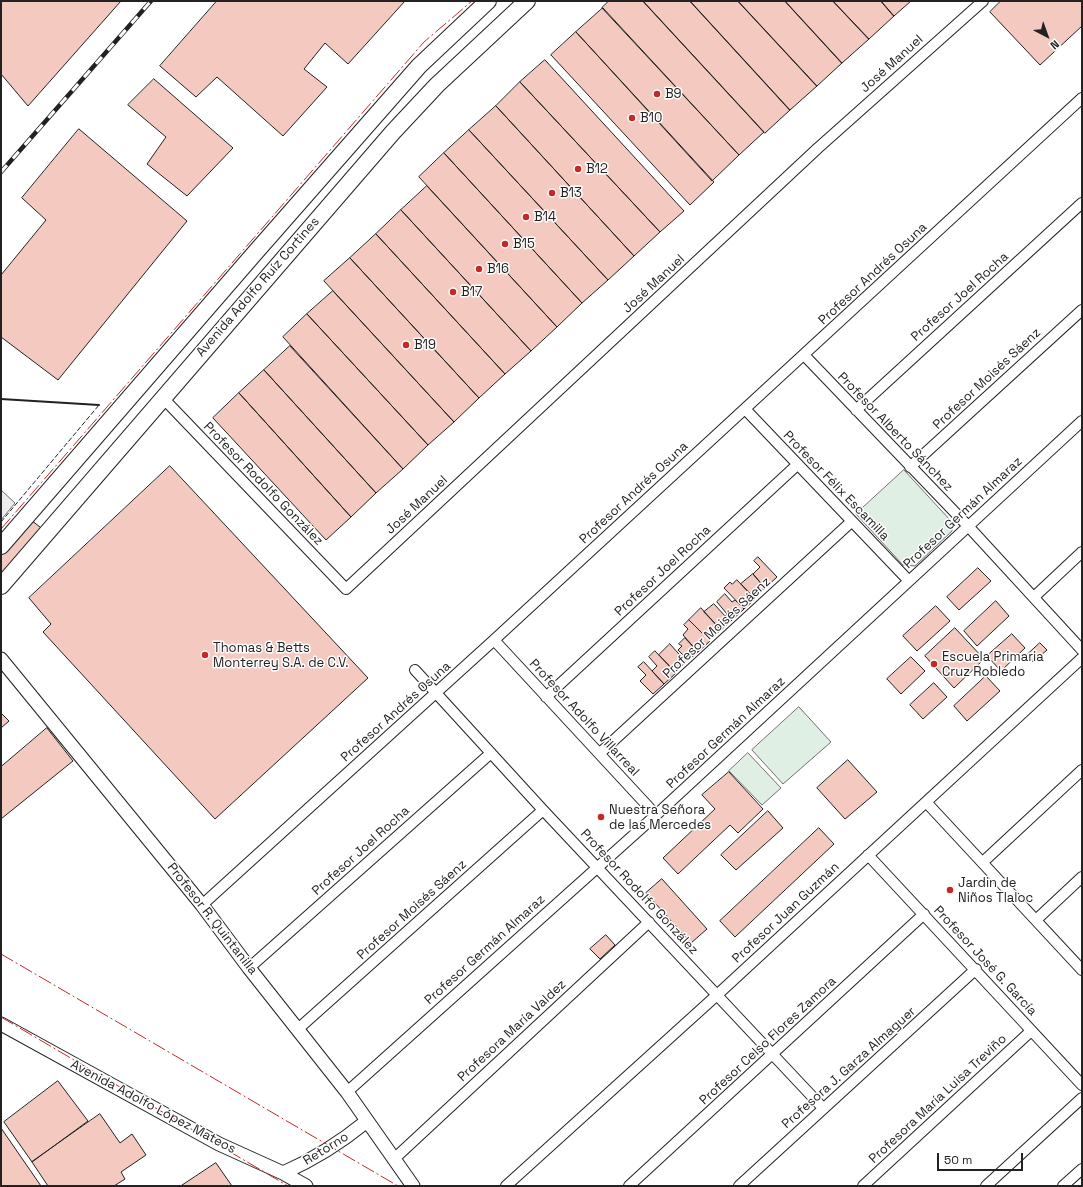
<!DOCTYPE html>
<meta charset="utf-8">
<style>
body{margin:0}
#map{position:relative;width:1083px;height:1187px;overflow:hidden;background:#fff;font-family:"Space Grotesk",sans-serif}
canvas{display:block}
.frame{position:absolute;inset:0;border:2px solid #222;pointer-events:none}
.north{position:absolute;left:1027px;top:16px;width:40px;height:40px;-webkit-text-stroke:3px #fff;paint-order:stroke;rotate:139deg;font-size:11px;font-weight:700;line-height:16px;text-align:center;color:#222}
.north::after{content:'';display:block;margin:auto;width:14px;height:18px;background:#222;clip-path:polygon(50% 0,100% 100%,50% 72%,0 100%)}
.scale{position:absolute;left:937px;top:1153px;width:86px;height:18px;box-sizing:border-box;border:2px solid #222;border-top:0;padding-left:5px;font-size:12px;line-height:14px;white-space:nowrap;color:#222;-webkit-text-stroke:3px #fff;paint-order:stroke}
</style>
<div id="map">
<canvas width="1083" height="1187"></canvas>
<div class="frame"></div>
<div class="north">N</div>
<div class="scale">50 m</div>
</div>
<script>
const context = document.querySelector('canvas').getContext('2d');
context.lineJoin = 'round';
function fillPath(path, color) { context.fillStyle = color; context.fill(path, 'evenodd'); }
function stroke(path, color, width, dash) { context.strokeStyle = color; context.lineWidth = width; context.lineCap = dash ? 'butt' : 'round'; context.setLineDash(dash || []); context.stroke(path); }
function label(font, color, halo, rows, align = 'center') {
  context.font = font + ' "Space Grotesk",sans-serif'; context.lineWidth = 3; context.setLineDash([]); context.textBaseline = 'middle'; context.strokeStyle = halo; context.fillStyle = color; for (const [text, x, y, turn = 0] of rows) {
    context.save(); context.translate(x, y); context.rotate((+turn || 0) * Math.PI / 180); context.textAlign = isNaN(turn) ? turn : align; if (halo) context.strokeText(text, 0, 0); context.fillText(text, 0, 0); context.restore();
  }
}
const green = new Path2D(`
 M904,470L951,521L952,531L915,566L903,565L856,514Z
 M799,707L831,742L783,784L752,750Z
 M748,753L781,788L762,805L729,771Z`);
const parking = new Path2D(`
 M1,490L15,503L1,520Z`);
const building = new Path2D(`
 M1,1H121L28,106L1,74Z
 M217,1H405L348,64L325,43L304,69L327,87L283,136L217,77L196,97L160,66Z
 M609,1H643L764,132L739,155L602,8Z
 M643,1H690L790,110L765,133Z
 M690,1H738L817,86L790,110Z
 M738,1H785L842,63L817,86Z
 M785,1H833L869,39L842,63Z
 M833,1H881L894,16L869,39Z
 M881,1H911L894,16Z
 M1001,1H1082V26L1040,65L990,12Z
 M603,8L739,155L712,181L576,32Z
 M576,32L714,182L690,205L551,55Z
 M545,60L684,211L660,232L520,82Z
 M154,79L233,148L187,196L147,164L166,137L128,105Z
 M520,82L660,232L634,256L496,106Z
 M496,106L634,256L608,280L469,130Z
 M79,129L187,221L58,380L1,337V275L46,220L22,198Z
 M469,130L608,280L582,303L444,153Z
 M444,153L582,303L557,327L419,177Z
 M427,186L557,327L531,351L401,210Z
 M401,210L531,351L505,374L376,234Z
 M376,234L505,374L479,398L350,258Z
 M350,258L479,398L454,422L324,281Z
 M333,291L454,422L428,445L307,314Z
 M307,314L428,445L403,469L283,337Z
 M290,346L403,469L376,493L264,370Z
 M264,370L376,493L351,517L239,393Z
 M239,393L351,517L326,540L213,418Z
 M170,466L368,678L215,819L43,632L51,624L29,598Z
 M31,520L45,531L1,579V556Z
 M758,557L777,577L765,588L753,574L760,567L754,561Z
 M978,568L991,581L959,610L947,597Z
 M753,574L765,588L754,598L741,584Z
 M737,580L755,599L744,609L724,588L730,582L732,584Z
 M725,594L732,602L735,600L744,609L732,620L717,602Z
 M996,601L1009,616L977,646L964,631Z
 M714,604L725,616L727,614L732,620L721,630L704,612Z
 M936,606L950,621L917,651L903,636Z
 M701,608L721,630L709,640L689,620Z
 M689,620L710,641L698,652L683,635L688,629L684,625Z
 M955,628L984,659L954,688L925,656Z
 M1012,634L1025,648L1001,671L987,656Z
 M685,638L698,652L692,657L689,654L685,657L678,650L682,646L679,644Z
 M1040,643L1047,650L1033,662L1027,655Z
 M670,644L686,662L675,672L659,655Z
 M655,651L676,673L664,684L652,671L657,666L649,657Z
 M911,657L925,671L901,694L887,679Z
 M644,662L664,684L653,694L640,681L646,675L638,667Z
 M986,676L1000,691L967,721L954,706Z
 M934,683L947,697L923,719L910,705Z
 M1,713L9,721L1,728Z
 M47,728L73,761L1,819V767Z
 M848,760L877,792L845,819L817,788Z
 M729,772L763,809L738,833L730,825L678,874L663,858L715,809L702,795Z
 M768,811L783,828L736,870L721,855Z
 M819,828L834,844L735,937L720,921Z
 M662,879L707,929L691,943L646,893Z
 M606,935L615,945L600,959L590,949Z
 M58,1081L88,1121L32,1162L4,1122Z
 M100,1114L120,1143L132,1134L146,1155L121,1172L125,1179L114,1186H48L32,1162Z
 M1,1128L41,1186H1Z
 M216,1163L232,1186H181Z`);
const minor = new Path2D(`
 M804,355L968,526L1082,650
 M163,398L346,589L818,148L983,1
 M745,409L909,581
 M856,410L1082,203
 M910,467L1082,310
 M1034,597L1082,552
 M494,640L656,815
 M415,670L543,810L823,1108
 M546,697L797,465
 M600,753L851,522
 M926,802L1082,970
 M868,855L1082,1085
 M983,862L1082,770
 M202,905L494,640L1082,98
 M1036,920L1082,877
 M249,968L491,753
 M298,1029L543,810
 M347,1092L656,815L1082,421
 M394,1159L649,922
 M506,1186L717,995L1082,658
 M629,1186L924,914
 M739,1186L976,969
 M863,1186L1031,1031
 M986,1186L1082,1098
 M1063,1186L1082,1169`);
const tertiary = new Path2D(`
 M1,659L202,905L249,968L347,1092L413,1186
 M1,1024L219,1144L283,1173L306,1186
 M283,1173C315,1159 340,1143 367,1121`);
const primary = new Path2D(`
 M1,546L254,254L419,66L488,1
 M1,586L393,132L437,85L527,1`);
const rail = new Path2D(`
 M1,172L151,1`);
const fence = new Path2D(`
 M1,522L99,405`);
const wall = new Path2D(`
 M1,399L99,405`);
const power = new Path2D(`
 M1,529L424,42L472,1
 M1,954L398,1186
 M1,1017L288,1186`);
const markers = [
 [657,94,4,"#c62828"],
 [632,118,4,"#c62828"],
 [578,169,4,"#c62828"],
 [552,193,4,"#c62828"],
 [526,217,4,"#c62828"],
 [505,244,4,"#c62828"],
 [479,269,4,"#c62828"],
 [453,292,4,"#c62828"],
 [406,345,4,"#c62828"],
 [205,655,4,"#c62828"],
 [934,664,4,"#c62828"],
 [601,817,4,"#c62828"],
 [950,890,4,"#c62828"]
];
const streetNames = [
 ["José Manuel",892,64,-42],
 ["Profesor Andrés Osuna",873,274,-43],
 ["José Manuel",654,284,-43],
 ["Avenida Adolfo Ruíz Cortines",258,287,-49],
 ["Profesor Joel Rocha",960,297,-42],
 ["Profesor Moisés Sáenz",987,379,-43],
 ["Profesor Alberto Sánchez",895,432,46],
 ["Profesor Rodolfo González",263,484,46],
 ["Profesor Félix Escamilla",836,486,46],
 ["Profesor Andrés Osuna",634,493,-43],
 ["José Manuel",417,505,-43],
 ["Profesor Germán Almaraz",963,513,-43],
 ["Profesor Joel Rocha",663,571,-43],
 ["Profesor Moisés Sáenz",717,628,-43],
 ["Profesor Andrés Osuna",396,712,-42],
 ["Profesor Adolfo Villarreal",584,718,47],
 ["Profesor Germán Almaraz",726,733,-43],
 ["Profesor Joel Rocha",361,851,-42],
 ["Profesor Rodolfo González",639,892,47],
 ["Profesor Moisés Sáenz",412,910,-42],
 ["Profesor Juan Guzmán",786,913,-43],
 ["Profesor R. Quintanilla",212,919,52],
 ["Profesor Germán Almaraz",485,950,-42],
 ["Profesor José G. García",985,961,47],
 ["Profesora María Valdez",512,1031,-43],
 ["Profesor Celso Flores Zamora",768,1041,-43],
 ["Profesora J. Garza Almaguer",849,1068,-42],
 ["Profesora María Luisa Treviño",938,1099,-43],
 ["Avenida Adolfo López Mateos",153,1107,28],
 ["Retorno",326,1149,-32]
];
const poiNames = [
 ["B9",665,94],
 ["B10",640,118],
 ["B12",586,169],
 ["B13",560,193],
 ["B14",534,217],
 ["B15",513,244],
 ["B16",487,269],
 ["B17",461,292],
 ["B19",414,345],
 ["Thomas & Betts",213,648],
 ["Monterrey S.A. de C.V.",213,663],
 ["Escuela Primaria",942,657],
 ["Cruz Robledo",942,672],
 ["Nuestra Señora",609,810],
 ["de las Mercedes",609,825],
 ["Jardin de",958,883],
 ["Niños Tlaloc",958,898]
];
fillPath(green, '#e0efe3');
stroke(green, '#6f6f6f', 1);
fillPath(parking, '#ededed');
stroke(parking, '#6f6f6f', 1);
fillPath(building, '#f3c9c0');
stroke(building, '#222', 1);
stroke(minor, '#222', 12);
stroke(tertiary, '#222', 15);
stroke(primary, '#222', 18);
stroke(minor, '#fff', 10);
stroke(tertiary, '#fff', 13);
stroke(primary, '#fff', 16);
stroke(rail, '#222', 4.5);
stroke(rail, '#fff', 3, [9]);
stroke(fence, '#222', 1, [5, 2]);
stroke(wall, '#222', 2);
stroke(power, '#c62828', 1, [14, 3, 2, 3]);
for (const [x, y, r, color] of markers) { const dot = new Path2D(); dot.arc(x, y, r, 0, 2 * Math.PI); context.fillStyle = color; context.fill(dot); stroke(dot, '#fff', 1.5); }
label('13px', '#222', '#fff', streetNames);
label('13px', '#222', '#fff', poiNames, 'left');
</script>
